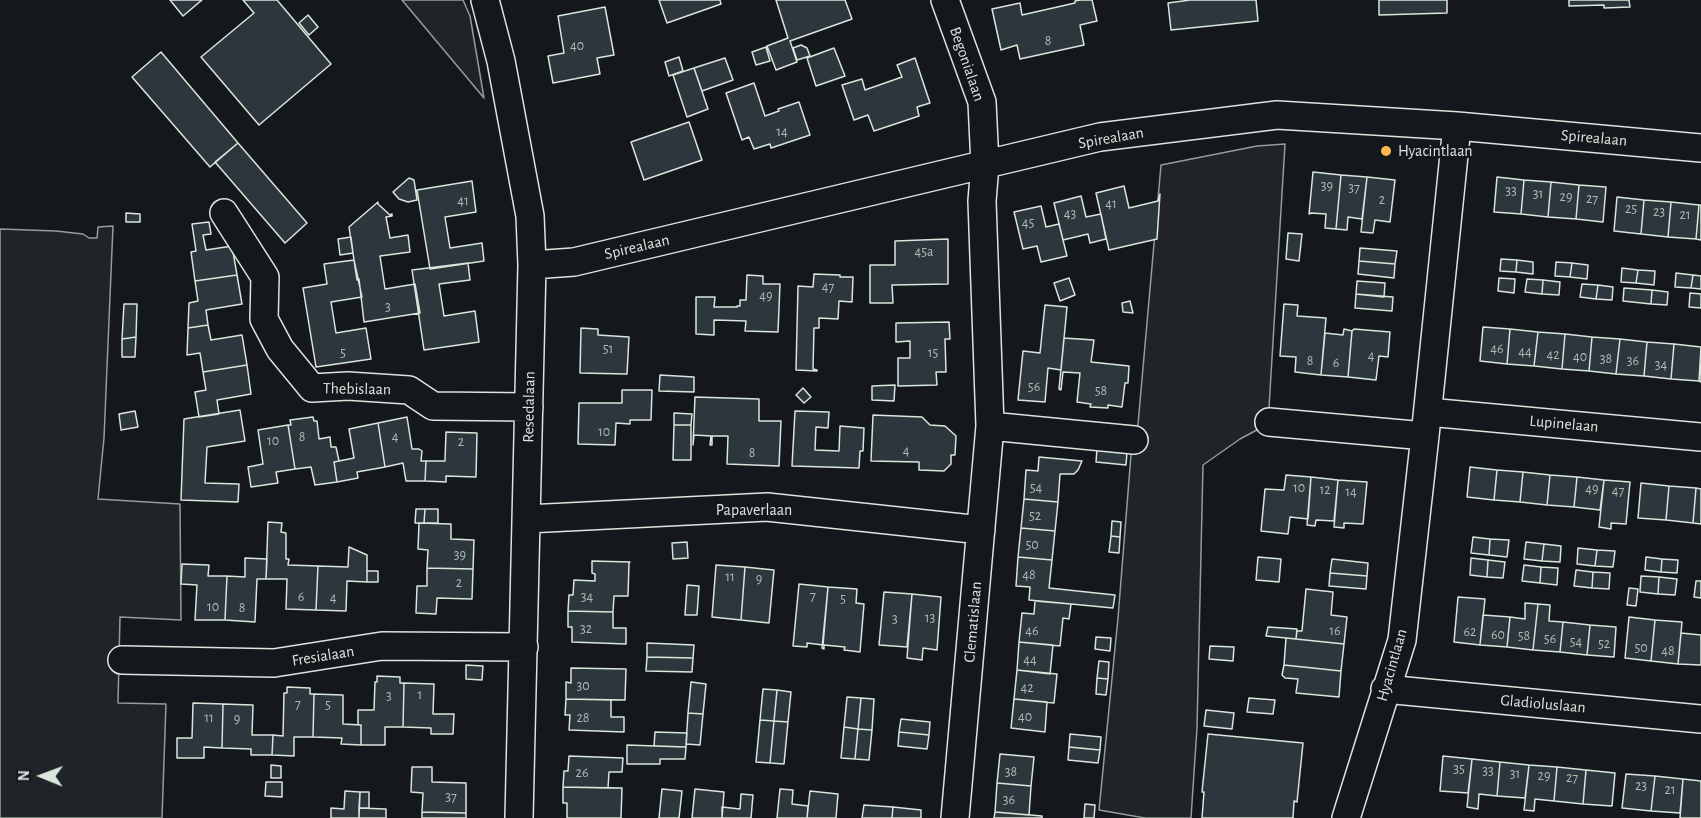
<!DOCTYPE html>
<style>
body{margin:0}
#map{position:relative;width:1701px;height:818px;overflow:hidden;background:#14181c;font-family:"Alegreya Sans",sans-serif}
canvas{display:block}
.north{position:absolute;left:12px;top:746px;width:60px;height:60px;-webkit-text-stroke:4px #14181c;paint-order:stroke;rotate:271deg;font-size:16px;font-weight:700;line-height:24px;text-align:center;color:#d8e6dc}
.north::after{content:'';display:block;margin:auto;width:21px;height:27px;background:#d8e6dc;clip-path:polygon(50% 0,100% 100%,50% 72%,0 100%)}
</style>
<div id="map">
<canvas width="1701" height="818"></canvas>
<div class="north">N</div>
</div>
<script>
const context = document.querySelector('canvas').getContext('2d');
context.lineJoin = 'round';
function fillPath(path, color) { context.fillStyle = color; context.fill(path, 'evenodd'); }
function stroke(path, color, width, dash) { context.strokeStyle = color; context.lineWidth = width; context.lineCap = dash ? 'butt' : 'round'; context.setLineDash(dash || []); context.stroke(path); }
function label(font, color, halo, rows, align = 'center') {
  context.font = font + ' "Alegreya Sans",sans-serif'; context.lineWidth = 4.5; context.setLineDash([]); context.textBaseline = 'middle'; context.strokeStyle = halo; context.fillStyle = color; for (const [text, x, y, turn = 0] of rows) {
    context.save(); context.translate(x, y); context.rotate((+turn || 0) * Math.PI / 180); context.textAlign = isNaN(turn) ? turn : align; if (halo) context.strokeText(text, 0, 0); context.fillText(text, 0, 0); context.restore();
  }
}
const green = new Path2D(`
 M402,0H463L470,16L484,98Z
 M1285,144L1268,424L1240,439L1203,465L1197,728L1191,818H1145L1099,810L1118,618L1132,442L1138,424L1161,165L1257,146Z
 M113,226L104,438L98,499L180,504L181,620L120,617L118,703L166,704L162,818H0V229L56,231L83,234L89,238H97L98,227Z`);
const building = new Path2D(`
 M170,0H202L183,16Z
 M243,0H277L331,64L259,125L201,57L254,13Z
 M659,0H720L721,4L667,23Z
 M776,0H845L852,19L790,41L797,62L776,70L767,46L788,38Z
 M1080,0H1092L1097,21L1080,25L1084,45L1020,59L1017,45L1001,50L992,9L1020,3L1022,15L1075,3V1Z
 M1190,0H1256L1258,21L1171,30L1168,3Z
 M1379,0H1447V13L1379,15Z
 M1569,0H1629L1630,7L1604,8V5L1569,6Z
 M605,7L614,55L597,58L600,74L553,83L548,56L564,53L558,16Z
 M308,15L318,27L309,35L299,23Z
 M801,45L807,48L810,56L797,60L793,48Z
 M766,47L770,61L756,65L752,52Z
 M834,48L845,76L816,86L807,58Z
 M161,52L238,143L210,167L132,77Z
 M679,57L683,71L669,76L665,62Z
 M725,58L733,80L702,91L694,68Z
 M915,58L930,103L917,107L919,116L874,131L868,115L854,120L842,85L862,79L865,90L902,77L897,65Z
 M694,68L708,109L687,117L673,75Z
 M754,83L765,116L779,111L778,109L799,102L810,135L771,148L770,144L754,149L749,137L742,140L726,93Z
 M689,122L702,160L644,180L631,142Z
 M238,143L307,223L285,243L215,162Z
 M1313,172L1341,175L1336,229L1325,228L1326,214L1311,213L1309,214Z
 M1341,175L1367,177L1362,219L1348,217L1347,230L1336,229Z
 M1367,177L1395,180L1390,222L1375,220L1373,233L1361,232Z
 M1497,177L1524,180L1521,214L1494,212Z
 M409,178L414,180L417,200L408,202L399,199L393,192Z
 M1524,180L1551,182L1548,217L1521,214Z
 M472,181L476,212L445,217L450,248L482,243L484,261L430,269L417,190Z
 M1551,182L1579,185L1576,219L1548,217Z
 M1579,185L1606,187L1603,222L1576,219Z
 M1124,186L1129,208L1158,201L1160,194L1157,239L1109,250L1096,193Z
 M1081,196L1086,217L1101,214L1106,239L1090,243L1088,234L1063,240L1054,203Z
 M1617,197L1644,200L1641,234L1614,231Z
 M1644,200L1671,202L1668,237L1641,234Z
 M378,202V204L390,215L392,214V216L386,217L390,238L408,235L410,252L380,256L385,289L415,284L420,313L364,322L359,279L357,280L349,227Z
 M1671,202L1699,205L1696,239L1668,237Z
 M1699,205H1701V240L1696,239Z
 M1041,206L1046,227L1059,224L1067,256L1041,262L1037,246L1023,249L1014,212Z
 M126,213L140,214V222H126Z
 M209,222L211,234L203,235L206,250L232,246L237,275L195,281L191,252L196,251L192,224Z
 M1288,233L1302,234L1299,261L1286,259Z
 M351,237L353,253L340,255L338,239Z
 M948,239V284L892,285L893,303H870V265H895V241Z
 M1360,248L1397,251L1395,264L1359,261Z
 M1501,259L1517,260L1516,272L1500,271Z
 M354,260L362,297L331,302L336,333L366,328L371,359L316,367L303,288L327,284L324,264Z
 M1517,260L1533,262V274L1516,272Z
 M1359,261L1395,264L1394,278L1358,274Z
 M1556,262L1572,263L1570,277L1555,276Z
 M468,263L470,280L439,284L444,316L475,311L479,342L424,350L412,270Z
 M1572,263L1588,265L1587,279L1570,277Z
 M1622,268L1638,270L1636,283L1621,282Z
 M1638,270L1655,271L1654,285L1636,283Z
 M1676,273L1693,275L1691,288L1675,287Z
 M814,274L840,275V277H853L852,302L839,301L838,319L819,318V328H814L813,369L817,370V371L796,370L798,286L813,287Z
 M237,275L242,304L206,310L208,325L188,328L189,303L198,301L195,281Z
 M747,275L763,276V284H780L778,332L745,331L746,321L714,320V335L696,334V297H715L714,307H737V306H740V300H746Z
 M1693,275L1701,276V289L1691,288Z
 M1069,278L1075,295L1060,301L1054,283Z
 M1499,278L1515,279L1514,293L1498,291Z
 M1527,279L1543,280L1542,294L1525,292Z
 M1543,280L1560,282L1559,295L1542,294Z
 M1357,281L1385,283L1384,297L1356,294Z
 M1582,284L1598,285L1596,299L1580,297Z
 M1598,285L1613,287L1612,300L1596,299Z
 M1624,288L1652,290L1651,304L1623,301Z
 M1652,290L1668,292L1667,305L1651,304Z
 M1690,293L1701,294V308L1689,307Z
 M1356,294L1393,297L1392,311L1355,308Z
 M1130,301L1133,313L1123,312L1122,303Z
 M124,304H137L136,337L122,339Z
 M1284,304L1298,305L1297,316L1326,318L1321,375L1295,372L1296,357L1280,356Z
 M1045,305L1067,307L1061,370L1048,368L1045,402L1018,400L1023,351L1040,353Z
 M949,322L950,339H945L946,372H936L937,385L898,386V358H910V341L896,342V323Z
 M208,325L211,340L242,335L247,365L203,372L200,353L187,355L188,328Z
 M1483,327L1510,329L1507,364L1480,361Z
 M581,328L598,329V335L629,337L627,374L580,373Z
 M1344,329L1352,331L1348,377L1321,375L1325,333L1343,335Z
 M1354,329L1390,332L1388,357L1379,356L1376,380L1348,377L1352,331Z
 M1510,329L1538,332L1534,366L1507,364Z
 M1538,332L1565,334L1562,369L1534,366Z
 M1565,334L1592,337L1589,371L1562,369Z
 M136,337L135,357H122V339Z
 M1592,337L1620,339L1616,374L1589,371Z
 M1064,338L1094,340L1091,362L1129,366L1128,383H1125L1122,407L1108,405V408L1090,407L1091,404L1077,402L1080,373L1063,372L1061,390L1059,389Z
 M1620,339L1647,342L1644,376L1616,374Z
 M1647,342L1674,344L1671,379L1644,376Z
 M1674,344L1701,347L1699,381L1671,379Z
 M1701,353V382L1699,381Z
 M247,365L251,394L217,400L219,414L199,417L195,392L206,390L203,372Z
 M660,375L694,377V392L659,391Z
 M895,385L894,401L872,400V386Z
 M803,388L811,397L804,403L796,395Z
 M622,390H652L651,420H630V424L616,423L615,445L578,444L579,403H622Z
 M695,397L759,399V421H781L779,466L727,464L728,436H712V445H710L711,436L694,435L693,445Z
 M240,410L245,441L207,447L205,483L239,484L238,502L181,500L184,419Z
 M135,411L138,427L121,430L119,414Z
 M795,411L829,412L828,428L816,427L815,450L839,451L840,426L864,428L863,451H860L859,468L792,466Z
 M674,413L692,414L691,425H674Z
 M873,415L922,417L930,425L945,426L956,436L955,455H951V464L944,471L919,470V462L871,461Z
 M313,417L314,421H317L319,439L330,437L331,447H336L339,461L334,462L337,482L315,485L311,467L295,469L288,425H291L290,420Z
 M407,417L412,449H419L422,451L421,461H426L425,481H406L403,463L385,467L378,423Z
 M378,423L385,467L357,472L358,478L337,482L334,462L354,458L349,429Z
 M288,425L295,469L276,472L278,483L251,487L248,467L263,464L258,430Z
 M674,425H691V460H673Z
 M446,432L477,433L476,477L446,476V482L425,481L426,461H445Z
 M1097,449L1127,452L1126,465L1096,462Z
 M1039,457L1082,461L1078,470L1074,474H1060L1058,502L1024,499L1026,470L1038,471Z
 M1470,467L1497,470L1494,500L1467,497Z
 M1497,470L1523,472L1520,502L1494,500Z
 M1523,472L1550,475L1547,505L1520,502Z
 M1286,475L1311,477L1308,519L1290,517L1288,534L1261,531L1265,489L1284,490Z
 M1550,475L1577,477L1574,507L1547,505Z
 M1311,477L1338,480L1334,521L1316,520L1315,526L1307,525Z
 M1577,477L1604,480L1600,510L1574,507Z
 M1338,480L1367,482L1363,524L1344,523V528L1334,527Z
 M1604,480L1630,482L1626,524L1611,523V529L1599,527Z
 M1641,483L1669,486L1666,520L1638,518Z
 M1669,486L1696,488L1693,523L1666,520Z
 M1696,488L1701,489V524L1693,523Z
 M1024,499L1058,502L1055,531L1021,528Z
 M416,509H425L424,523H415Z
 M425,509H438V523H424Z
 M1112,521L1121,522L1120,537L1111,536Z
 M268,522L282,523L281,532L286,533V559H289L288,565L318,566L316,610L286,609L287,579H266Z
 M419,523L451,524V539L474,540L473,569L427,568L428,550L418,549Z
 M1021,528L1055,531L1052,560L1018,557Z
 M1111,536L1120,537L1119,553L1109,552Z
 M1473,537L1490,539L1489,555L1471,553Z
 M1490,539L1509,540L1507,557L1489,555Z
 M687,542L688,558L673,559L672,543Z
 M1526,542L1544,544L1542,561L1524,559Z
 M1544,544L1561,546L1560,562L1542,561Z
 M349,547L367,555V582L347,581L346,611L316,610L318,566L348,567Z
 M1578,548L1597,550L1595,566L1577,564Z
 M1597,550L1615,551L1613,567L1595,566Z
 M1018,557L1052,560L1049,588L1115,595L1113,608L1029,600L1030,587L1016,586Z
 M1258,557L1281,559L1279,582L1256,580Z
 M1646,557L1662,559L1661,572L1645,570Z
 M245,558L267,559L266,579H257L255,622L225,620L227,576L245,577Z
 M1471,558L1488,560L1487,577L1470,575Z
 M1332,559L1368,563L1367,576L1330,573Z
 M1662,559L1678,560L1677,573L1661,572Z
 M1488,560L1505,562L1503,578L1487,577Z
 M592,561L630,562L629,563L628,596H614L613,612L568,611L569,595H573L574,580L595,581V574L592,573Z
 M182,564L209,565L208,576H227L225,620H195L197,585L181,584Z
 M716,565L745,567L741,620L712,617Z
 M1524,565L1541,567L1540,583L1522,581Z
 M745,567L774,570L769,623L741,620Z
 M1541,567L1558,568L1557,585L1540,583Z
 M427,568L473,569L472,599L437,598L436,614L416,613L417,586H427Z
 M1576,570L1593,572L1592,588L1574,586Z
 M367,571H378V582H367Z
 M1593,572L1610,573L1609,589L1592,588Z
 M1330,573L1367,576L1366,589L1329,586Z
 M1641,576L1659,577L1658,594L1640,592Z
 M1659,577L1677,579L1675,595L1658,594Z
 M1696,581H1701V598L1694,597Z
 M799,584L828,587L823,645L807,643V647L793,646Z
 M687,585L699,586L697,615H685Z
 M828,587L857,589L856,603L864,604L860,652L844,650L845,647L824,645V649L822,648Z
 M1629,588L1638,589L1636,606L1627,605Z
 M1306,589L1333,592L1331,615L1347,617L1344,644L1296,639L1297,631H1302Z
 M884,592L912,594L907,647L879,645Z
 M912,594L941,597L937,650L923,648L922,660L907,658Z
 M1458,597L1485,599L1480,645L1454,642Z
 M1035,601L1071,604L1069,619L1063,618L1060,646L1019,642L1022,613L1034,614Z
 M1525,603L1538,604L1533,650L1507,647L1510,617L1525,619Z
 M1538,604L1550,605L1549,621L1563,622L1560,652L1533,650Z
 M568,611L613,612V628H626V644L572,642V627H568Z
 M1483,615L1510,617L1507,647L1480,645Z
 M1629,617L1655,620L1651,661L1625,658Z
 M1655,620L1682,622L1678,664L1651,661Z
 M1563,622L1590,625L1587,655L1560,652Z
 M1590,625L1616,627L1614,657L1587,655Z
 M1268,627L1297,629L1296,639L1266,636Z
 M1681,633L1701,635V665L1678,664Z
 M1096,637L1111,638L1110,651L1095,649Z
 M1286,638L1344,644L1341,671L1284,665Z
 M1019,642L1053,645L1050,674L1017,670Z
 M647,643L694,645L693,658L647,657Z
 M1210,646L1234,647L1233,661L1209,659Z
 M647,657L693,658L692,672L646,671Z
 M1099,661L1109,662L1108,679L1097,678Z
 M466,665L483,666L482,680L466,679Z
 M1284,665L1341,671L1339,697L1296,693L1298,679L1285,678L1282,675Z
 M571,668L626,669L625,700L566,699V682L571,683Z
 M1017,670L1057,674L1054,703L1014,699Z
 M377,676L400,677V683H404L403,727H385V745H361V725H358V710H374L375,682H377Z
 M1097,678L1108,679L1106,695L1096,694Z
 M691,682L706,684L703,714L688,713Z
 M404,683L434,684L433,714H454L453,734H431V728L403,727Z
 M287,687L310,688V694H314L313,737H294V756L272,755L273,735L283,736L284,693H287Z
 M763,689L777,690L774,721L760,720Z
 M777,690L791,692L788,722L774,721Z
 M314,694L343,695V724L361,725V745L341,744L342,738L313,737Z
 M847,697L861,698L858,729L844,727Z
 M861,698L874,699L872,730L858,729Z
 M1249,698L1275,700L1273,714L1247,712Z
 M566,699L611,700V717H624V732L569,730L570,715H565Z
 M1014,699L1047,702L1045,732L1011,728Z
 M193,703L223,704L222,748L204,747V758H177V738H192Z
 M223,704L253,705L252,735H273L272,755H251V749L222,748Z
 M1206,710L1234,713L1232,729L1204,726Z
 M688,713L703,714L700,745L686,744Z
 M901,719L930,722L929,735L899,732Z
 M760,720L774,721L770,763L756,762Z
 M774,721L788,722L784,764L770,763Z
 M844,727L858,729L855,759L841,758Z
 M858,729L872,730L869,760L855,759Z
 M655,732L687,733L686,747L654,746Z
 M899,732L929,735L927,749L898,746Z
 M1070,734L1101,737L1100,750L1069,747Z
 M1208,734L1303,743L1297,802L1294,801L1293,818H1202L1204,792H1202Z
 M627,745L686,747L685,759H660V764H627Z
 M1069,747L1100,750L1098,763L1068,760Z
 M1000,754L1034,757L1031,786L997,783Z
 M569,756L623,758L622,772H609L608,788L563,787L564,771H568Z
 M1443,756L1472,759L1468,793L1440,791Z
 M1472,759L1500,762L1497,796L1479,794L1478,809L1467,807Z
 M1500,762L1529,765L1525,798L1497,796Z
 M271,765L281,766V778H271Z
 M1529,765L1557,767L1554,801L1535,799L1534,811L1524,810Z
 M412,767H432V782L466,783V813L422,812L423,793L411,792Z
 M1557,767L1586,770L1583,804L1554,801Z
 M1586,770L1615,773L1612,806L1583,804Z
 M1626,774L1655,776L1651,811L1622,808Z
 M1655,776L1683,779L1680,813L1651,811Z
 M1683,779L1701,781V818H1680Z
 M266,782H282V797L265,796Z
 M997,783L1031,786L1029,815L995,812Z
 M563,787L622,788L621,818H567V803H563Z
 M662,789L682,791L679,818H659Z
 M695,789L724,792L722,818H692Z
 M780,789L793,790L792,804L808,806L807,818H777Z
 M345,791L360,792L359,818H331V808L344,809Z
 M810,791L838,794L836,818H807Z
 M360,792H369V808H359Z
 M741,794L753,795L751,818H722V807L740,809Z
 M1085,804L1095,805L1094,818H1084Z
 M864,805L893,807L892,818H862Z
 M893,807L921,810V818H892Z
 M359,808L386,809V818H359Z
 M422,812L466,813V818H422Z
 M995,812L1042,816V818H994Z`);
const minor = new Path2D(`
 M485,0L501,61L530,216L532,265L519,818
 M945,0L982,102L985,165L982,201L990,426L955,818
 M224,213L265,277L264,319L280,349L312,388L348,386L409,390L433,406L529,407
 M532,265L574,262L1100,137L1277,115L1457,126L1701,148
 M1428,412L1701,437
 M1269,422L1425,436
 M990,426L1134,440
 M527,519L767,507L981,530
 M122,660L274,663L382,646L524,647
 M1385,689L1701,719
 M1346,818L1402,640L1425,436L1457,126`);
const markers = [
 [1386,151,6,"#ffb74d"]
];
const numberNames = [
 ["8",1048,41],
 ["40",577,46],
 ["14",782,132],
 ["39",1327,186],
 ["37",1354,188],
 ["33",1511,191],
 ["31",1538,194],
 ["29",1566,197],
 ["27",1592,199],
 ["2",1382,200],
 ["41",463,201],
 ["41",1111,204],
 ["25",1631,209],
 ["23",1659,212],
 ["43",1070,214],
 ["21",1685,215],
 ["45",1028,223],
 ["45a",924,252],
 ["47",828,287],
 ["49",766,296],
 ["3",388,307],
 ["51",608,349],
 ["46",1497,349],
 ["44",1525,352],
 ["5",343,353],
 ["15",933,353],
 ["42",1553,355],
 ["4",1371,356],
 ["40",1580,357],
 ["38",1606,359],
 ["8",1310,361],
 ["36",1633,361],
 ["6",1336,363],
 ["34",1661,365],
 ["56",1034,387],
 ["58",1101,391],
 ["10",604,432],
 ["8",302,437],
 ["4",395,437],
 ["10",273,441],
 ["2",461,442],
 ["4",906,451],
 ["8",752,453],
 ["54",1036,488],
 ["10",1299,488],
 ["49",1592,489],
 ["12",1325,490],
 ["47",1618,491],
 ["14",1351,492],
 ["52",1035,516],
 ["50",1032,545],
 ["39",460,555],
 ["48",1029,575],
 ["11",730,577],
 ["9",759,579],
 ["2",459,583],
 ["7",813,596],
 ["6",301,597],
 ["34",587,597],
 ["4",333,598],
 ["5",843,599],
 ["10",213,607],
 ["8",242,608],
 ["13",930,618],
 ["3",895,619],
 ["32",586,629],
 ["46",1032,631],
 ["16",1335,631],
 ["62",1470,632],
 ["60",1498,635],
 ["58",1524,636],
 ["56",1550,639],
 ["54",1576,642],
 ["52",1604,644],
 ["50",1641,648],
 ["48",1668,651],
 ["44",1030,660],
 ["30",583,686],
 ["42",1027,688],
 ["1",420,695],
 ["3",389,696],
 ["7",298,704],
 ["5",328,705],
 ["40",1025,717],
 ["11",209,718],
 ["28",583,718],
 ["9",237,719],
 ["35",1459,769],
 ["33",1488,771],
 ["38",1011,772],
 ["26",582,773],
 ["31",1515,774],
 ["29",1544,776],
 ["27",1572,778],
 ["23",1641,786],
 ["21",1670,790],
 ["37",451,797],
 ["36",1009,800]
];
const streetNames = [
 ["Begonialaan",967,64,71],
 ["Spirealaan",1111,138,-10],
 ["Spirealaan",1594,138,5],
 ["Spirealaan",637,247,-13],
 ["Thebislaan",357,389,1],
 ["Resedalaan",529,407,-89],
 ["Lupinelaan",1564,424,5],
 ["Papaverlaan",754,510],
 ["Clematislaan",973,622,-85],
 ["Fresialaan",323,656,-9],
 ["Hyacintlaan",1392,665,-74],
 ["Gladioluslaan",1543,704,5]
];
const poiNames = [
 ["Hyacintlaan",1398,151]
];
fillPath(green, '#202428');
stroke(green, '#939e99', 1.5);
fillPath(building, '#2c363c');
stroke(building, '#d8e6dc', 1.5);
stroke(minor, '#d8e6dc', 30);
stroke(minor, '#14181c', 27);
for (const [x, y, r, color] of markers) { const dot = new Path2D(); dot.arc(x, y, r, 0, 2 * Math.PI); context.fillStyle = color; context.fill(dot); stroke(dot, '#14181c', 2); }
label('14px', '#adbab4', null, numberNames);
label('16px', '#d8e6dc', '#14181c', streetNames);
label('16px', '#d8e6dc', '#14181c', poiNames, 'left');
</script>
